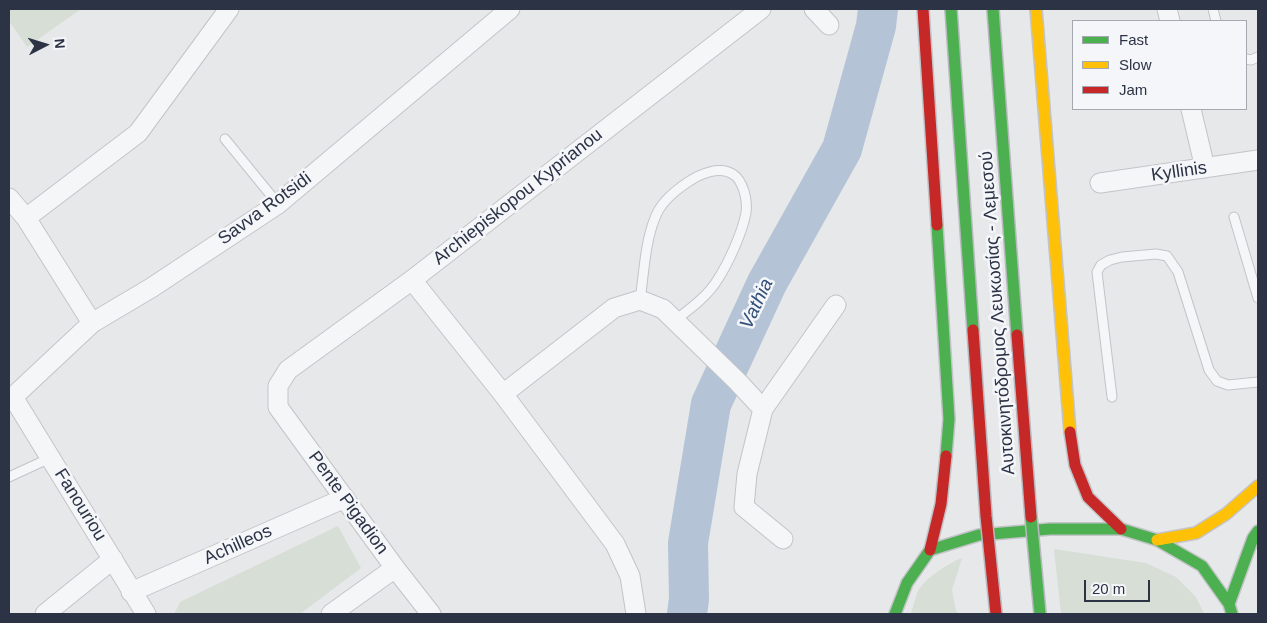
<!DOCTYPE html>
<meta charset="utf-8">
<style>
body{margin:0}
#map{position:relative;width:1267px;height:623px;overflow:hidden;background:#e6e8ea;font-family:Arial,sans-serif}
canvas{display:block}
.frame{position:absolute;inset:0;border:10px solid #2b3345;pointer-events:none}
.legend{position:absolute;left:1072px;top:20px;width:175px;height:90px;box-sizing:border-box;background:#f4f6f9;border:1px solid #a4a8b1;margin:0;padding:6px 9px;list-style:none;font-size:15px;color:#2b3345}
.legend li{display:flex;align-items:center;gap:10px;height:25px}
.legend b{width:25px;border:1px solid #a4a8b1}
.north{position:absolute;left:20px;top:20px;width:50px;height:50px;-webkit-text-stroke:4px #f4f6f9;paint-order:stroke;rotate:85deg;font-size:14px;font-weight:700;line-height:20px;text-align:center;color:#2b3345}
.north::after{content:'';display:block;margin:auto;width:18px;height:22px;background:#2b3345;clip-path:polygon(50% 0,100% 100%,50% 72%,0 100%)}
.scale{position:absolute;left:1084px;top:580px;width:66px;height:22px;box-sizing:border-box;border:2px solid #2b3345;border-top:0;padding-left:6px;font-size:15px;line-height:18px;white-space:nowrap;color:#2b3345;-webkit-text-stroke:4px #f4f6f9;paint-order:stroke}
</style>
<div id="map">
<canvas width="1267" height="623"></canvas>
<div class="frame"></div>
<ul class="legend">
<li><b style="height:6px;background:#4caf50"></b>Fast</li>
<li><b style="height:6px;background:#ffc107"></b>Slow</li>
<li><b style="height:6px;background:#c62828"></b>Jam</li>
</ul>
<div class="north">N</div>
<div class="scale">20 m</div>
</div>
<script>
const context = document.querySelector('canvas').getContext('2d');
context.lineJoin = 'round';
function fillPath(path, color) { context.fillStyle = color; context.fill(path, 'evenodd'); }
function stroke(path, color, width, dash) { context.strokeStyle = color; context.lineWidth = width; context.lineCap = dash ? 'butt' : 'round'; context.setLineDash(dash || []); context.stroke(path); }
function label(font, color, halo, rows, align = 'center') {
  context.font = font + ' Arial,sans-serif'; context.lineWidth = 5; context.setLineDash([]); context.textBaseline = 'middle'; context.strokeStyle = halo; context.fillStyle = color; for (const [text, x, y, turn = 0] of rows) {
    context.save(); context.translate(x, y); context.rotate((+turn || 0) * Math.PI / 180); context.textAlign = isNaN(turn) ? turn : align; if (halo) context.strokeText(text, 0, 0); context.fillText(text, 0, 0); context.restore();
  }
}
const green = new Path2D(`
 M9,9H81L27,47L9,21Z
 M338,526L361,568L300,614H174L180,602Z
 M1054,549L1146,563L1176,577L1196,597L1204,614H1061Z
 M962,558L952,590L956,611L959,614H911C913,607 915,599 918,591C925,578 949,563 962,558Z`);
const river = new Path2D(`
 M687,614L689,599L688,543L711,404L767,283L842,149L876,26L878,9`);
const lane = new Path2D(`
 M1213,9L1216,21
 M1246,59L1251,60L1258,57
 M225,139L278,204
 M1234,217L1258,298
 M640,300C644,273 645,242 655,218C660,203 676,190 688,182C700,174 720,165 734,175C739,178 742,185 744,191C746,198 747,206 746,213C742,233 729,262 718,279C708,296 690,309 674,321
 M1112,397L1097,272L1101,265L1110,260L1122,257L1156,254L1167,256L1178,272L1209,370L1217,381L1228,385L1258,382
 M9,477L50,458`);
const street = new Path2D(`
 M814,9L829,25
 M1167,9L1170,21
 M1191,109L1205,168
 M1100,183L1258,160
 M9,198L26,218L92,323
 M26,218L138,133L229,9
 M412,280L503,394L615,544L630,576L636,614
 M503,394L614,308L640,300L663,309L738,382L763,409
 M783,539L744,507L747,474L763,409L836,305
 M131,592L345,498
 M45,614L113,559
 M146,614L13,397L92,323L151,288L278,204L510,9
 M331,614L395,568
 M431,614L395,568L278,407V386L288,370L412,280L761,9`);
const fast = new Path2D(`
 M937,225L949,419L946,456
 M1229,604L1253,538L1258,531
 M895,614L907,583L930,550L979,535L1050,529H1121L1157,540L1202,566L1229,604L1232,614`);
const slow = new Path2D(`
 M1036,9L1070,432
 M1157,540L1196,533L1226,514L1258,486`);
const jam = new Path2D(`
 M923,9L937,225
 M1070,432L1075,465L1088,497L1121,529
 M930,550L941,504L946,456`);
const fastBridge = new Path2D(`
 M951,9L973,330
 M993,9L1017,335
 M1031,517L1040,614`);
const jamBridge = new Path2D(`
 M973,330L986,516L996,614
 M1017,335L1031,517`);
const streetNames = [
 ["Kyllinis",1179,172,-8],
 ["Archiepiskopou Kyprianou",518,197,-38],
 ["Savva Rotsidi",265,209,-36],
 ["Αυτοκινητόδρομος Λευκωσίας - Λεμεσού",998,313,-94],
 ["Pente Pigadion",348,503,54],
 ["Fanouriou",80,505,58],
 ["Achilleos",238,545,-24]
];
const waterNames = [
 ["Vathia",757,304,-65]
];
fillPath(green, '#d6ded6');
stroke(river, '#b4c3d5', 40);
stroke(lane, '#c3c4c8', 11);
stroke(street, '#c3c4c8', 21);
stroke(fast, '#c3c4c8', 14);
stroke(slow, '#c3c4c8', 14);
stroke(jam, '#c3c4c8', 14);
stroke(lane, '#f5f6f7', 9);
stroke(street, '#f5f6f7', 19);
stroke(fast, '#4caf50', 11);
stroke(slow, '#ffc107', 11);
stroke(jam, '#c62828', 11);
stroke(fastBridge, '#b8babf', 14, []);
stroke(jamBridge, '#b8babf', 14, []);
stroke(fastBridge, '#4caf50', 11);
stroke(jamBridge, '#c62828', 11);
label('18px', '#2b3345', '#f4f6f9', streetNames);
label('italic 19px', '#33507a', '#f4f6f9', waterNames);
</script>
